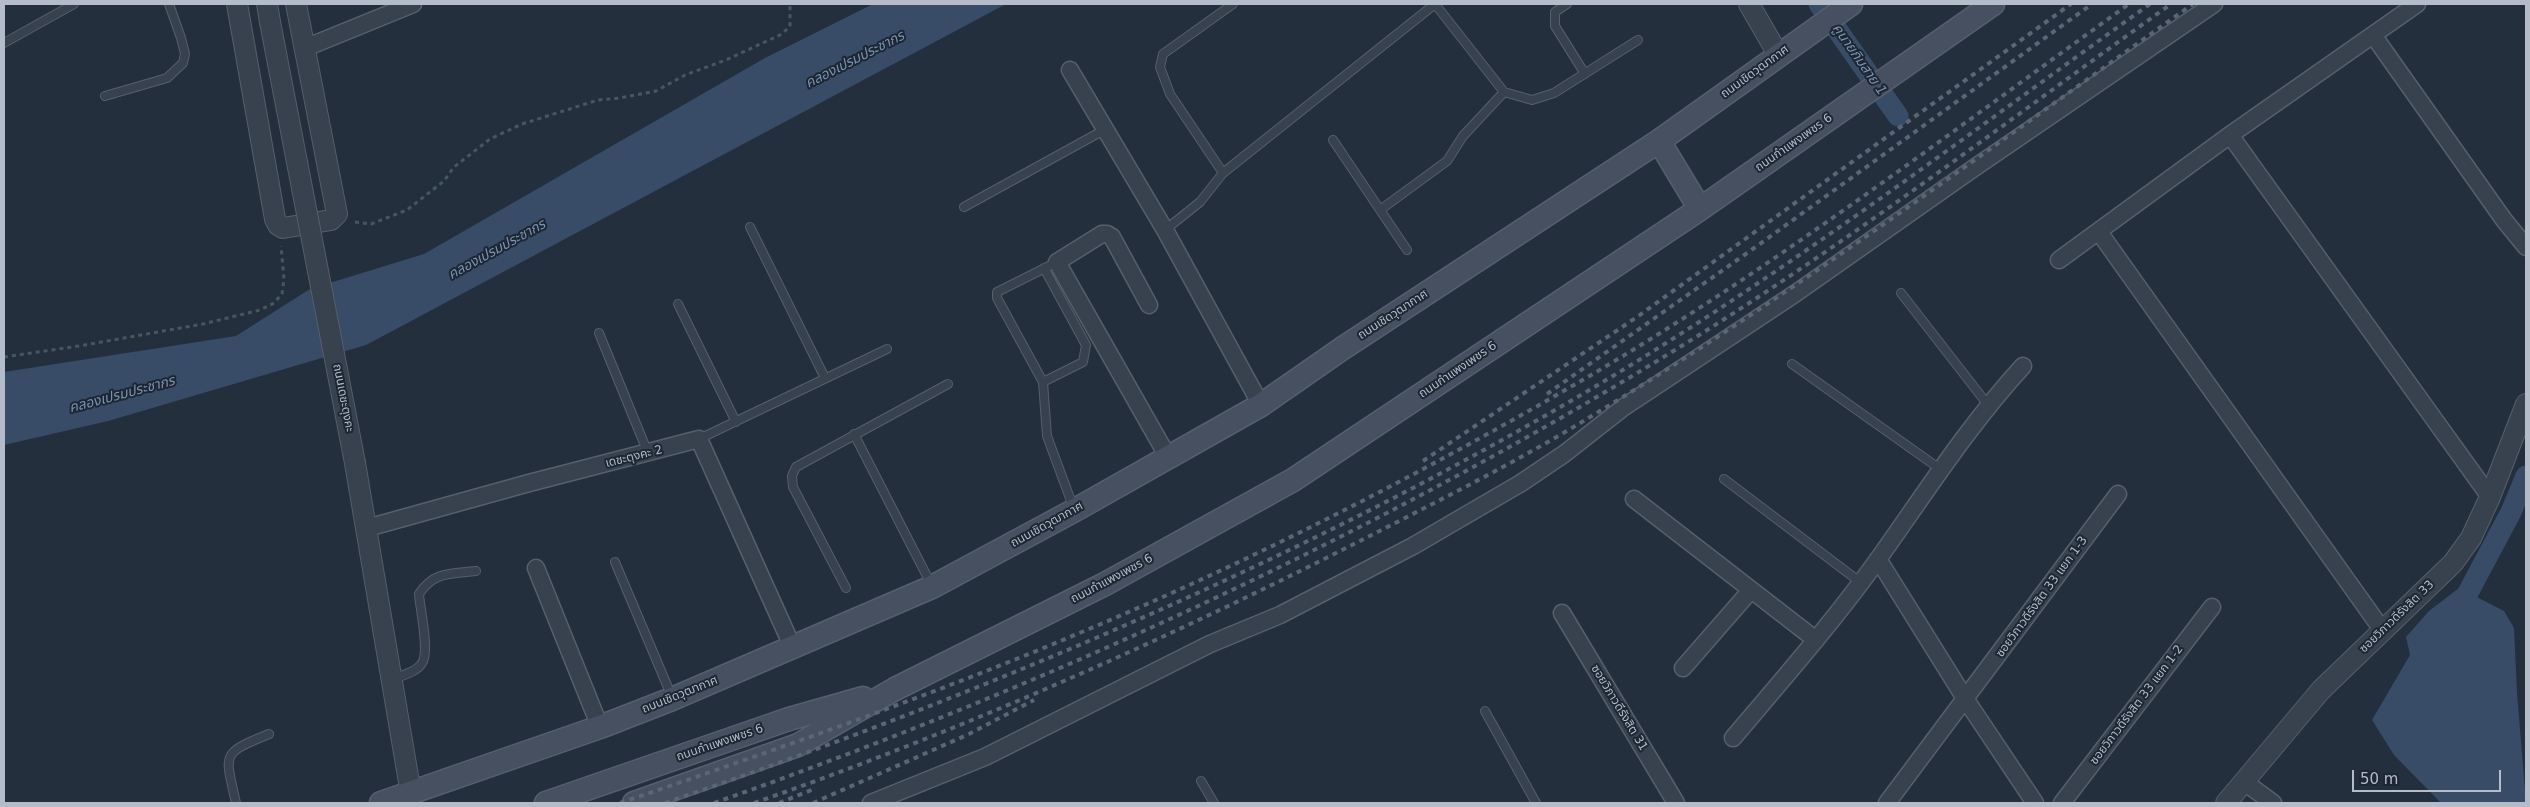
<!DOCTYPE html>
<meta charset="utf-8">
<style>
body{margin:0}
#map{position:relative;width:2530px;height:807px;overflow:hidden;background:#242f3e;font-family:"DejaVu Sans",sans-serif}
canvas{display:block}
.frame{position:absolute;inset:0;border:5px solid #b4bcc9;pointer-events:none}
.scale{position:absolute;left:2352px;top:770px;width:149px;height:22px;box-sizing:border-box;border:2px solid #b4bcc9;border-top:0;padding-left:6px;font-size:15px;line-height:18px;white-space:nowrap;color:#b4bcc9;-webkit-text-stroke:4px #1d2633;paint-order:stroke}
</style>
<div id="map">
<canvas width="2530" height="807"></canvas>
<div class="frame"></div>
<div class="scale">50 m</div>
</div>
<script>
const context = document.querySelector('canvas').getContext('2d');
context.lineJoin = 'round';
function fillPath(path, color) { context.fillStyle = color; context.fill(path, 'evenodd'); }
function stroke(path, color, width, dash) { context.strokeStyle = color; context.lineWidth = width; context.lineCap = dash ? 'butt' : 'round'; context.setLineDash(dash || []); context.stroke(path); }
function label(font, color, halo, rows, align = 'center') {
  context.font = font + ' "DejaVu Sans","Noto Sans Thai",sans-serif'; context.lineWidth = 4; context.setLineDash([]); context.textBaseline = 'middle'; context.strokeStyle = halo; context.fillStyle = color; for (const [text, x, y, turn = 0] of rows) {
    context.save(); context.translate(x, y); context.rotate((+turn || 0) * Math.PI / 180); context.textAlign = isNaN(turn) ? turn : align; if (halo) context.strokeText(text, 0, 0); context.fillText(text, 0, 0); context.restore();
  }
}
const water = new Path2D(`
 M873,4H1006L366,345L108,421L4,445V372L236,336L310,289L424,254L765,58Z
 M2459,588L2504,611L2514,628L2517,693L2526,803H2441L2394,755L2372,720L2410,655L2406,637L2429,611Z`);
const canal = new Path2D(`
 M1819,4L1898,116
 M2455,617L2511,512L2526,476`);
const path = new Path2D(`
 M355,222L371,224L407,210L444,181L454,167L490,139L522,124L598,100L620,98L656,91L685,75L726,60L782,34L790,26V4
 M4,357L79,346L203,324L260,310L274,303L282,294L284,279L281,246`);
const service = new Path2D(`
 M1567,4L1555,12V26L1585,74
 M4,43L74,4
 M105,96L167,78L183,63L185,54L181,38L169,4
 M1333,140L1407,250
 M1223,173L1170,94L1160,67L1163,54L1233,4
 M964,207L1104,130
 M1380,210L1447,161L1463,136L1504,92L1532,100L1554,93L1638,40
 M750,227L825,378
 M1165,230L1200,202L1223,173L1435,4L1504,92
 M1057,262L997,292V298L1043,382L1047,436L1074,509
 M1901,293L1988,405
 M678,304L736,422
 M599,333L648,453
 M1792,364L1940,469
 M1043,382L1083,362L1086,345L1044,268
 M854,434L932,586
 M699,439L887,349
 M1724,479L1860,582
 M615,562L672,697
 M846,588L793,487L792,476L796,467L948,384
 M392,679C401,676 417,672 422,663C430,652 420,609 419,594C434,571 451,574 476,571
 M1485,711L1536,803
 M1201,781L1214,803
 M236,803C225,753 220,754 269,734`);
const minor = new Path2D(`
 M2373,35L2504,220L2526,247
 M305,48L413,4
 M1070,70L1165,230L1261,405
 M2230,135L2490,497
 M2099,232L2383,631
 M2059,260L2230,135L2417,4
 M1149,305L1112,237L1107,234H1102L1057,262L1168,457
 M1634,499L1816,640
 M367,528L529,483L699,439L793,648
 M1878,559L1966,700L2035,803
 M536,568L600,727
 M1562,613L1676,803
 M1683,668L1751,590
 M1733,738C1783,679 1834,621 1879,558C1926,492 1968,426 2023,366
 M2243,781L2273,803
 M871,803L985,757L1210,644L1280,615L1413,546L1521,483L1564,454L1624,407L1796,293L1974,168L2214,4
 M1887,803L2118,494
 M2062,803L2212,607`);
const tertiary = new Path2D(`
 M237,4L275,219L278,225L283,228L331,220L337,214L296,4
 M267,4L270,22
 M1749,4L1779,56
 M355,463L411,794
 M2226,803L2321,690L2453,563L2471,538L2490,497L2526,404`);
const secondary = new Path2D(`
 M1659,141L1700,209
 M381,803L600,727L672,699L932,587L1075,510L1261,405L1343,348L1659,141L1851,4
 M546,803L789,719L863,698
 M634,803L798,745L895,689L1105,584L1293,480L1700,209L1993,4`);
const rail = new Path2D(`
 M1547,394L1757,246L2092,4
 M1423,461L1637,317L2071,4
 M620,803C778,749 936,694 1089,629C1253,560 1413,478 1567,389C1764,276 1945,136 2129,4
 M665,803C979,695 1286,567 1574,399C1775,282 1961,139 2150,4
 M714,803C1058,682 1394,526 1704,332C1864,231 2017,114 2171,4
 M754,803C960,731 1161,642 1356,543C1434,503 1515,463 1590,417C1799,291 1994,145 2193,4
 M779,803L814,789
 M813,803L967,735L1034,700`);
const tertiaryBridge = new Path2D(`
 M270,22L355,463`);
const streetNames = [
 ["ถนนเชิดวุฒากาศ",1755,72,-36],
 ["ถนนกำแพงเพชร 6",1794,143,-35],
 ["ถนนเชิดวุฒากาศ",1393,315,-33],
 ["ถนนกำแพงเพชร 6",1458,370,-34],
 ["ถนนเดชะตุงคะ",343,398,79],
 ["เดชะตุงคะ 2",634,457,-14],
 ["ถนนเชิดวุฒากาศ",1047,525,-29],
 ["ถนนกำแพงเพชร 6",1112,579,-28],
 ["ซอยวิภาวดีรังสิต 33 แยก 1-3",2042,597,-54],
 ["ซอยวิภาวดีรังสิต 33",2397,617,-44],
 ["ถนนเชิดวุฒากาศ",680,695,-22],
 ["ซอยวิภาวดีรังสิต 33 แยก 1-2",2137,705,-53],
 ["ซอยวิภาวดีรังสิต 31",1619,708,59],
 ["ถนนกำแพงเพชร 6",720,743,-19]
];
const waterNames = [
 ["คลองเปรมประชากร",855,60,-27],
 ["คูนายกิมสาย 1",1859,60,55],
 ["คลองเปรมประชากร",497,250,-29],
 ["คลองเปรมประชากร",122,395,-15]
];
fillPath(water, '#394c67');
stroke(canal, '#394c67', 21);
stroke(service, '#565f6c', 10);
stroke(minor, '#565f6c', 19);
stroke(tertiary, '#565f6c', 22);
stroke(secondary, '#565f6c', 25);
stroke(path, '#44595c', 3, [4, 4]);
stroke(service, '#38414e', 8);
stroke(minor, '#38414e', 16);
stroke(tertiary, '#38414e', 20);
stroke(secondary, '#465061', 22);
stroke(rail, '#5a6575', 4, [5, 5]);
stroke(tertiaryBridge, '#565f6c', 22, []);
stroke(tertiaryBridge, '#38414e', 20);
label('12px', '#b4bcc9', '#1d2633', streetNames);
label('italic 14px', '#7c92b1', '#1d2633', waterNames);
</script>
